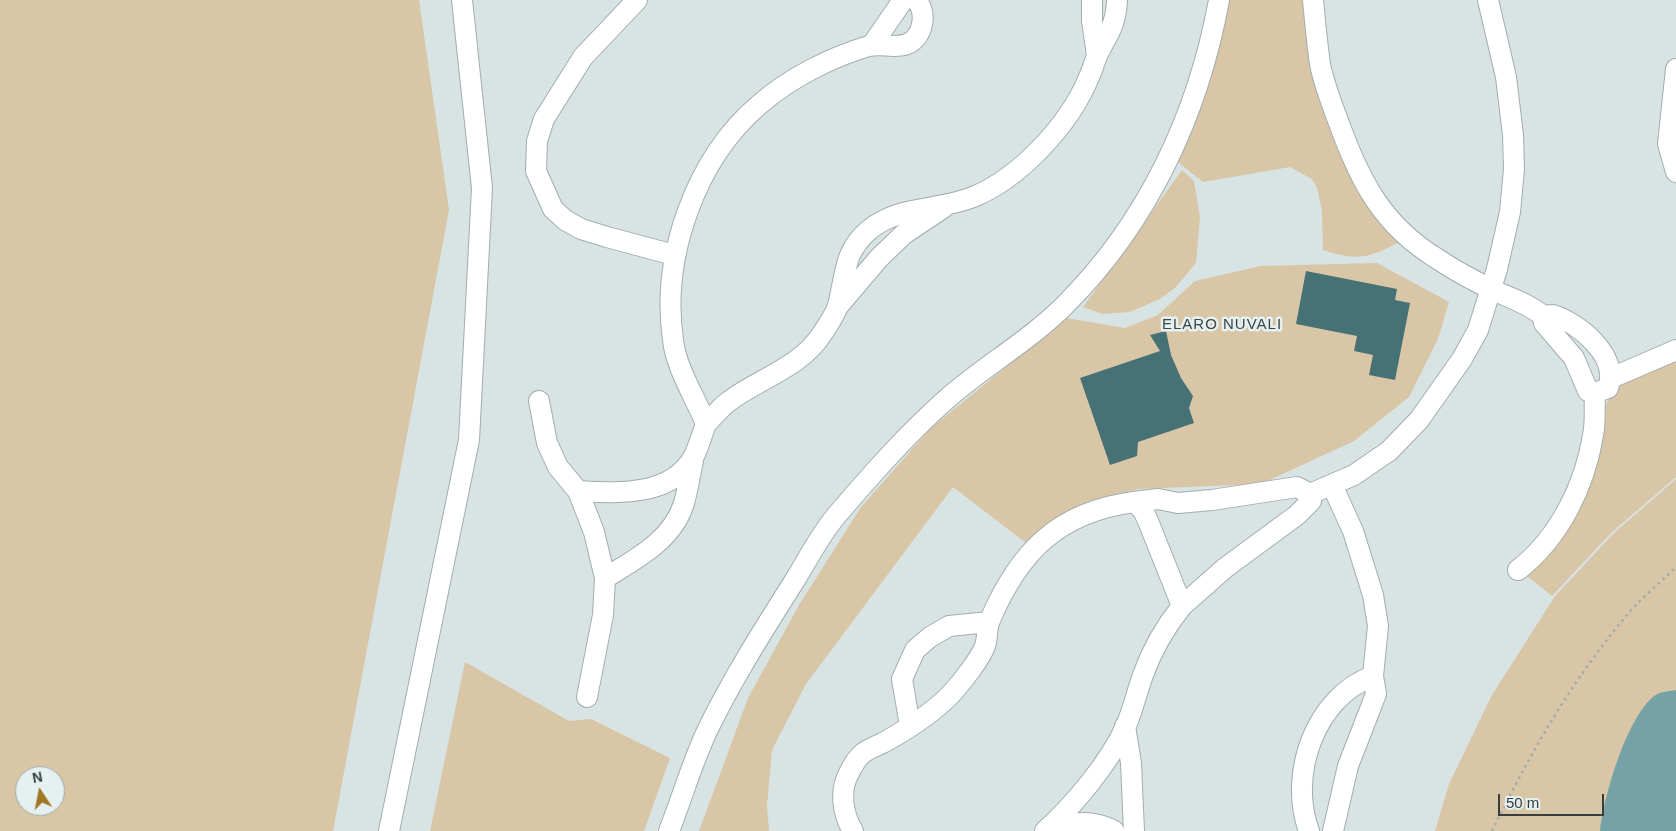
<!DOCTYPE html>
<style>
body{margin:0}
#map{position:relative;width:1676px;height:831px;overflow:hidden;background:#d8e3e4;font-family:Arial,sans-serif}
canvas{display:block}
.north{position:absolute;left:15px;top:766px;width:50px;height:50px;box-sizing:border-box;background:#e5f0f1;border:1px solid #a0a8a9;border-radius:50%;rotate:349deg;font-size:14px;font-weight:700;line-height:20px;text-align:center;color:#383d3d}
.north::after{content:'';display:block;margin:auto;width:18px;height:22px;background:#9f7725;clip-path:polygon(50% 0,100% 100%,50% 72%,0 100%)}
.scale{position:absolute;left:1498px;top:794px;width:106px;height:22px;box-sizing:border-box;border:2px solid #383d3d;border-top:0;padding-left:6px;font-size:15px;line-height:18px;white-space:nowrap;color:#383d3d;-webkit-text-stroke:4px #e5f0f1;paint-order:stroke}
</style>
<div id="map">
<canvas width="1676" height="831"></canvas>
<div class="north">N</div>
<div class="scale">50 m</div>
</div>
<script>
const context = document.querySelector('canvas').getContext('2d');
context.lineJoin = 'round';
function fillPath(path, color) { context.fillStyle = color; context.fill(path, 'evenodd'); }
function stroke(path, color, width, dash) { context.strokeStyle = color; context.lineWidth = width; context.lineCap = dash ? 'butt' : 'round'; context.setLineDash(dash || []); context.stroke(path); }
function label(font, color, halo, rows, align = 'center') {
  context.font = font + ' Arial,sans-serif'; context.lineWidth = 5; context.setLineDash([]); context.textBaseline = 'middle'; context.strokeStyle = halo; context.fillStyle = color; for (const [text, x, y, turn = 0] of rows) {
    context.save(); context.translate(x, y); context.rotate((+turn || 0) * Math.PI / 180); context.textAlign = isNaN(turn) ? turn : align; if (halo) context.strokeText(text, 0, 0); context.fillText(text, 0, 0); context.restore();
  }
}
const green = new Path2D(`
 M0,0H419L449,210L333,831H0ZM25,776H55V806H25Z
 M1219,0H1313L1336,116L1407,238C1373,256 1362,263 1323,250L1322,211L1317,188L1312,179L1290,167L1203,182L1170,156Z
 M1182,170L1194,181L1200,217L1196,263L1176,287L1160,299L1130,312L1102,314L1083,307Z
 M1377,263L1449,302L1438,339L1409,397L1354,441L1261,484L1139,489L1087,503L1026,543L953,487L806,684L772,750L767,806L769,831H699L748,698L799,605L861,507L931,428L1066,318L1125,328L1158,315L1195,281L1261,266Z
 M1676,355V477L1611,533L1552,596L1523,573L1537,562L1600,414L1619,383Z
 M1676,479V831H1435L1449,784L1492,695L1555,596L1614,533Z
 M465,662L569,721L591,719L670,758L644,831H430Z`);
const water = new Path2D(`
 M1676,690V831H1600C1604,796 1626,719 1654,696C1659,692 1670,691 1676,690Z`);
const building = new Path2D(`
 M1306,271L1397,289L1395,300L1410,303L1395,380L1369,375L1373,355L1354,351L1357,336L1296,324Z
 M1166,331L1171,355L1181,378L1193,396L1189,408L1194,423L1138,442L1137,456L1110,465L1080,378L1160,351L1150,335Z`);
const path = new Path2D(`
 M1492,831C1530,754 1571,681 1627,615C1641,598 1660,583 1676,567`);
const minor = new Path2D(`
 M637,0L583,57L544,119L537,141L536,171L553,209L565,220L581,229L607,237L674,255
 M916,0C928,12 923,38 907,44C895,49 881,43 869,46C831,57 790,78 760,104C695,159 661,257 673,340C676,368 695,397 706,424C713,417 720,408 728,402C759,378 799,369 822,334C827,326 836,314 838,305C846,275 843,252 869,230C899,205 939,211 973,197C1020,178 1070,124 1089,77C1092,71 1094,63 1097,56C1107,34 1116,27 1117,0
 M1092,0V21L1097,55
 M1313,0C1315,21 1317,43 1320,64C1324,85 1333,107 1340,126C1361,183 1383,225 1436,258C1454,270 1474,281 1493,290C1510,298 1529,304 1543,316
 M872,45L903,0
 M1676,69L1668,144L1676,172
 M839,305L879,258L904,234L943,208
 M1553,315C1579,323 1620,357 1608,388L1595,393L1588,391L1574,358L1544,323L1543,316Z
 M1611,378L1676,350
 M539,401L547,443L558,467L578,491L594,532L605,578L603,615L587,697
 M1297,487L1310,494L1311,501L1297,515L1225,568L1182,606L1148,521L1143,510L1134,502L1158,499L1178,503L1212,500Z
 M578,491C618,493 672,497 694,456C699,446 702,434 706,424
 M1310,494L1354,475L1389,451L1419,420L1462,359L1478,330L1497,269L1510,212L1514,169L1513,135L1506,77L1488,0
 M1518,570C1559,538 1585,486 1593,435C1596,422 1594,407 1595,393
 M605,578C636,559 673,540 684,503C688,489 690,474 693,461
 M910,726L902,679L915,650L930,637L949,626L989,622
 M1125,726L1131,763L1134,831
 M1051,826C1074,823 1093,819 1114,831
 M389,831L469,440L482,188L462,0
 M669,831C682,798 692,763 707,731C732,679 764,629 795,580C808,559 820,535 836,516C871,475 908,433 949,397C986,365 1030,340 1065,305C1148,222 1198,115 1219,0
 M853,831C843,815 839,791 849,773C852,767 857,758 862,754C869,748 880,745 888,740C911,727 934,712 952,693C962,682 980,659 985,646C988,638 986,628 990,620C1019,552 1058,512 1134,502
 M1045,831C1074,805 1110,762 1126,726C1133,709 1137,692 1143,675C1152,650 1165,627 1182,606
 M1309,831C1288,775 1315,697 1373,676L1378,626L1373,595L1353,531L1332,485
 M1333,831L1348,766L1376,694L1373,676`);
const neighbourhoodNames = [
 ["ELARO NUVALI",1222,325]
];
fillPath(green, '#d8c6a7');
fillPath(water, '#75a2a6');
fillPath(building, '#467276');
stroke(minor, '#a2adae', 22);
stroke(path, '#a3acad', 2.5, [2.5, 4]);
stroke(minor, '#fff', 20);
context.letterSpacing = '1px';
label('15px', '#3d4647', '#e5f0f1', neighbourhoodNames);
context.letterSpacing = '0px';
</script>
